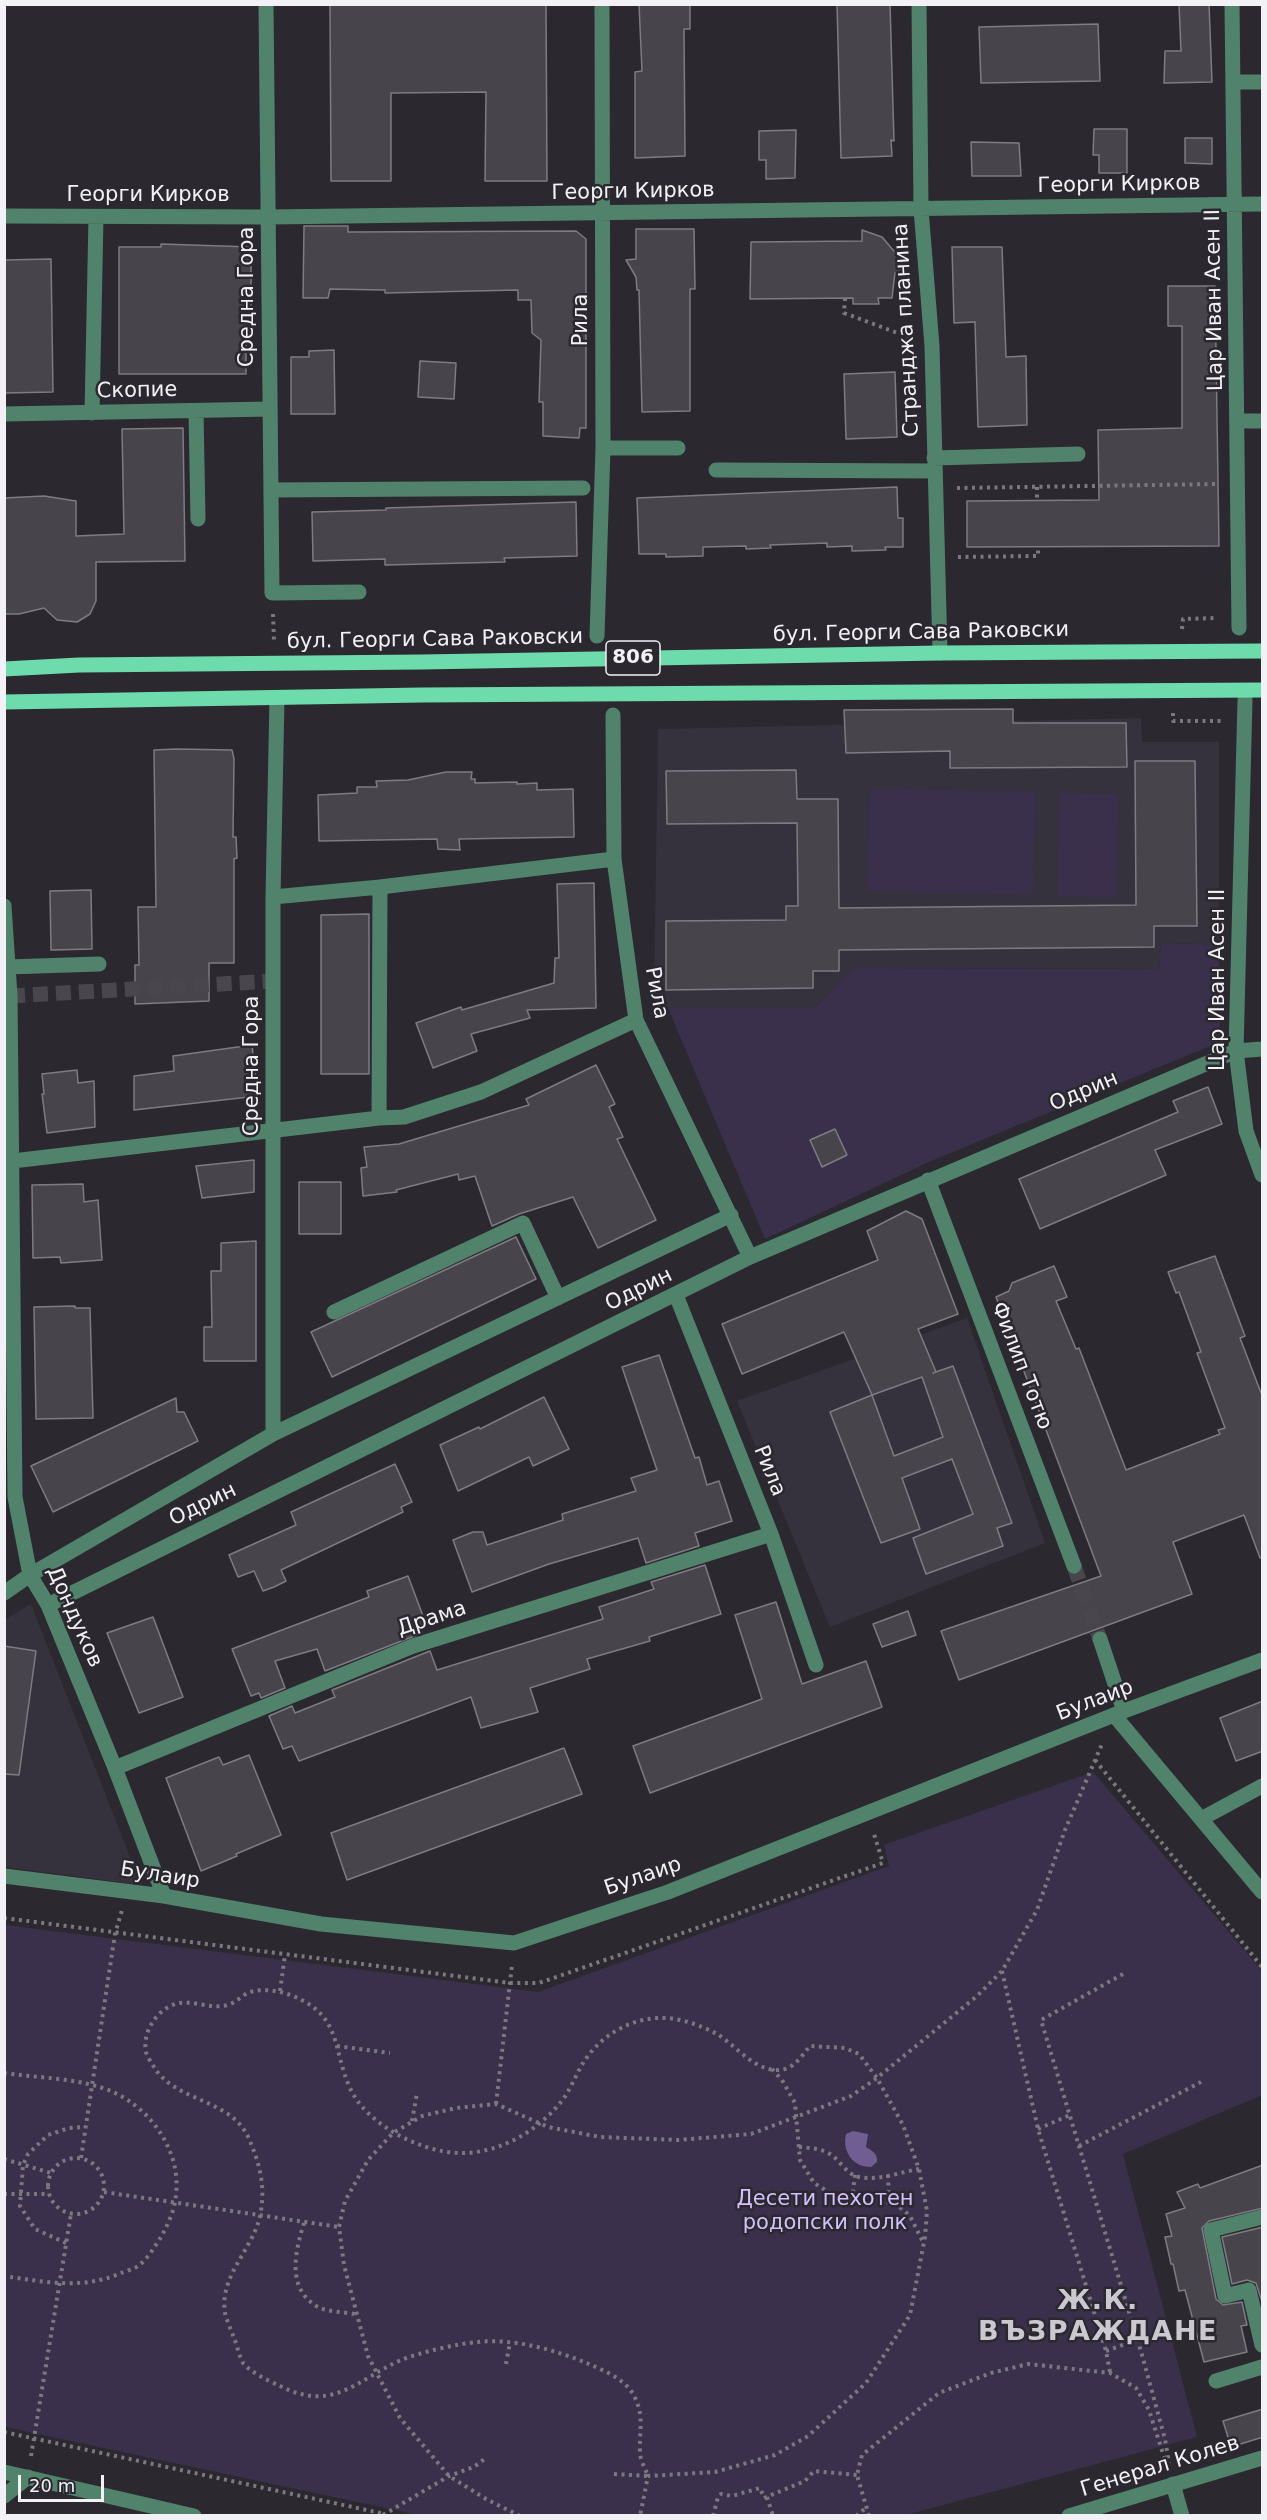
<!DOCTYPE html>
<meta charset="utf-8">
<style>
body{margin:0}
#map{position:relative;width:1267px;height:2520px;overflow:hidden;background:#2b292f;font-family:"DejaVu Sans",sans-serif}
canvas{display:block}
.frame{position:absolute;inset:0;border:6px solid #f2f1f5;pointer-events:none}
.scale{position:absolute;left:18px;top:2475px;width:86px;height:27px;box-sizing:border-box;border:3px solid #f2f1f5;border-top:0;padding-left:8px;font-size:18px;line-height:21px;white-space:nowrap;color:#f2f1f5;-webkit-text-stroke:4px #2b292f;paint-order:stroke}
</style>
<div id="map">
<canvas width="1267" height="2520"></canvas>
<div class="frame"></div>
<div class="scale">20 m</div>
</div>
<script>
const context = document.querySelector('canvas').getContext('2d');
context.lineJoin = 'round';
function fillPath(path, color) { context.fillStyle = color; context.fill(path, 'evenodd'); }
function stroke(path, color, width, dash) { context.strokeStyle = color; context.lineWidth = width; context.lineCap = dash ? 'butt' : 'round'; context.setLineDash(dash || []); context.stroke(path); }
function label(font, color, halo, rows, align = 'center') {
  context.font = font + ' "DejaVu Sans",sans-serif'; context.lineWidth = 5; context.setLineDash([]); context.textBaseline = 'middle'; context.strokeStyle = halo; context.fillStyle = color; for (const [text, x, y, turn = 0] of rows) {
    context.save(); context.translate(x, y); context.rotate((+turn || 0) * Math.PI / 180); context.textAlign = isNaN(turn) ? turn : align; if (halo) context.strokeText(text, 0, 0); context.fillText(text, 0, 0); context.restore();
  }
}
const built = new Path2D(`
 M1141,718L1142,742H1219V943L1161,944L1159,969L853,968L815,1008H668L654,996L658,729Z
 M967,1318L1045,1543L830,1627L737,1401Z
 M31,1604L141,1885L5,1867L4,1620Z`);
const green = new Path2D(`
 M870,788L1035,792L1033,895L867,891Z
 M1060,793L1118,794L1116,898L1057,897Z
 M1219,943L1220,1042L931,1161L765,1239L668,1008H815L853,968L1159,969L1161,944Z
 M1093,1772L1262,1971V2095L1123,2154L1197,2437L906,2515L423,2516L5,2427V1925L538,1992L889,1866L884,1845Z`);
const water = new Path2D(`
 M853,2131L868,2134L866,2147C872,2151 878,2153 877,2162L871,2167C853,2167 842,2152 846,2134Z`);
const building = new Path2D(`
 M330,4H546L547,181H485L486,92L391,93V181H331Z
 M639,4H690V29H684L685,156L635,158V72L642,71Z
 M837,4H890L894,141L891,140L892,156L841,158Z
 M1179,4H1209L1212,82L1164,83L1165,51H1181Z
 M1098,24L1100,81L981,83L979,27Z
 M1094,129H1127V173H1099V155H1093Z
 M796,130L795,178L766,179V160H759V131Z
 M1185,138H1212V164L1185,163Z
 M971,142L1019,143L1021,176H972Z
 M304,226H348V232L576,231L586,239V428H580L579,438L543,436V402H539L541,340L532,333L531,300H518V290L385,293V290L330,289L328,298H303Z
 M636,229H694L695,289H690V411L642,412L639,290H637L636,277L626,260L636,259Z
 M862,230L882,237L899,257L903,272L895,273L892,298H878L879,304H853V298L750,299L751,242L862,241Z
 M161,244L251,247V309L249,308V331H246V374H119V247H161Z
 M952,247H1002L1006,357L1026,356L1027,425L978,427L975,322L954,323Z
 M51,259L53,392L4,393V260Z
 M1168,286H1215L1219,546L967,547V501L1099,500L1098,430L1182,428V326H1168Z
 M334,350L335,414H291V357H309V351Z
 M420,361L456,363L454,399L418,397Z
 M895,372L897,437L846,439L844,374Z
 M183,428L185,561L96,562V601L90,614L77,622L57,620L44,608L19,614H4V498L44,496L76,501V536L124,534L122,429Z
 M897,487L898,518H903V547H885L886,550L852,551V546L827,547V543L770,545L771,548L746,549V546L703,547V556L666,557V554H639L637,498Z
 M576,502L577,556L504,558L505,562L385,565V559L313,561L312,512L386,510V508Z
 M1013,709V723H1126L1127,767L950,768V751L846,753L844,710Z
 M176,749L232,750L234,759L233,837H236L237,858L234,859V963H209V1001L135,1004V965H139L138,907H156L154,750Z
 M1135,761H1195L1197,926H1154V947L839,950V971H813V988L666,990V921L786,920V906H798L797,823L667,824L666,771L796,770L797,799H838L839,908L1136,905Z
 M446,772H472L471,779H475V783L517,782V784L537,783V790L573,789L574,837L459,839L460,850L438,849L437,839L319,841L318,795L357,793V787H377L376,781L408,780Z
 M594,883L596,1008L527,1010L530,1018L471,1034L477,1051L433,1068L416,1023L461,1007L462,1010L554,983L555,958H559L557,884Z
 M91,890L92,949L51,950L50,891Z
 M369,914V1074H321V915Z
 M252,1045L258,1096L134,1110V1076L174,1071L173,1056Z
 M596,1065L615,1104L609,1107L623,1137L617,1139L656,1220L598,1248L573,1197L519,1214L492,1226L475,1176L459,1180L458,1174L396,1190L397,1192L363,1196L361,1168L367,1167L364,1147L399,1144L529,1105L526,1099Z
 M77,1070L78,1083L94,1081L95,1127L47,1133L42,1094H44L42,1074Z
 M1208,1087L1222,1124L1155,1150L1166,1175L1040,1229L1019,1179L1178,1112L1173,1101Z
 M835,1129L847,1155L822,1167L810,1140Z
 M254,1160V1192L202,1198L196,1166Z
 M299,1182H341V1234H299Z
 M83,1184L84,1202L98,1200L102,1260L61,1263L60,1257L33,1258L32,1185Z
 M906,1211L922,1219L958,1314L918,1329L936,1372L933,1373L953,1366L1012,1523L997,1528L1003,1546L926,1574L913,1538L973,1514L952,1459L902,1478L920,1529L881,1543L830,1412L872,1395L844,1332L742,1374L722,1324L878,1260L867,1231ZM922,1377L943,1437L894,1456L872,1395Z
 M516,1237L536,1279L332,1377L311,1332Z
 M256,1241V1361H204V1327H212L211,1271H221V1243Z
 M1215,1256L1245,1336L1240,1338L1263,1398V1558H1260L1244,1515L1173,1542L1192,1594L959,1680L941,1631L1101,1576L996,1297L1009,1291L1012,1283L1054,1266L1067,1297L1056,1301L1076,1349L1079,1348L1126,1470L1220,1434L1218,1430L1225,1428L1197,1353L1201,1352L1179,1292L1176,1293L1168,1272Z
 M75,1306V1308H90L93,1418L36,1419L34,1307Z
 M659,1355L695,1458L699,1457L707,1485L719,1481L732,1521L695,1533L699,1546L646,1563L638,1538L549,1564L472,1592L453,1540L473,1532H483L487,1545L563,1520L562,1514L636,1491L631,1478L657,1470L622,1367Z
 M544,1397L569,1449L533,1466L529,1457L458,1491L440,1445L479,1427L480,1429Z
 M176,1398L177,1412H184L198,1441L53,1512L31,1466Z
 M395,1464L412,1502L401,1507L403,1512L281,1570L286,1581L274,1587L263,1591L254,1571L238,1577L229,1555L296,1525L291,1512Z
 M705,1565L721,1614L649,1637L650,1641L587,1659L590,1669L530,1688L538,1712L481,1728L471,1697L299,1761L292,1746L283,1749L269,1716L292,1706L295,1713L335,1697L332,1690L430,1651L437,1670L603,1619L599,1607L654,1589L651,1582Z
 M408,1576L426,1624L420,1626L422,1633L325,1671L317,1649L275,1661L285,1688L261,1698L259,1693L251,1696L232,1649L369,1597L367,1591Z
 M776,1602L802,1684L866,1661L882,1707L650,1793L633,1746L762,1699L735,1615Z
 M908,1611L916,1635L882,1647L873,1624Z
 M153,1617L183,1697L139,1713L107,1633Z
 M4,1646L36,1651L19,1775L4,1774Z
 M1263,1701V1751L1236,1761L1220,1718Z
 M564,1748L582,1794L347,1880L331,1833Z
 M249,1755L281,1835L236,1854L237,1856L201,1871L166,1778L219,1757L223,1765Z
 M1263,2165V2208L1209,2221L1202,2228L1216,2299L1223,2305L1242,2302L1247,2325L1241,2326L1247,2352L1204,2362L1185,2290L1179,2291L1173,2264H1171L1165,2237L1172,2236L1166,2214L1185,2208L1177,2192L1198,2184L1200,2188Z
 M1263,2227V2305L1256,2283L1247,2280L1232,2284L1222,2237Z
 M1263,2409V2437L1231,2447L1223,2421Z`);
const minorTunnel = new Path2D(`
 M10,996L273,981
 M1074,1566L1100,1639`);
const path = new Path2D(`
 M845,298L844,313L911,338
 M1037,487V500
 M957,488L1217,484
 M958,557L1038,556V547
 M273,614L274,642
 M1182,629L1183,619L1217,618
 M1173,713V721H1224
 M1095,1760L1262,1967
 M4,1918L510,1983H539L883,1863L874,1834
 M1002,1971L1038,2129L1106,2351L1110,2372
 M1123,1974L1041,2020L1142,2355L1165,2439L1169,2463
 M280,1991L285,1955
 M337,2046L390,2053
 M772,2069L782,2080L795,2103L800,2160L814,2183L840,2199L895,2203L910,2216L924,2244
 M4,2073C38,2078 82,2078 113,2092C151,2109 181,2151 176,2194C175,2210 168,2224 161,2237C155,2246 147,2260 138,2266C134,2269 126,2271 121,2273C83,2290 45,2282 4,2276
 M496,2104L512,1965
 M412,2121L417,2093
 M1038,2129L1070,2115
 M1079,2146L1201,2082
 M799,2147C810,2148 820,2148 830,2154C841,2161 846,2174 859,2177C878,2181 901,2172 919,2169
 M48 2186a28 28 0 1 1 56 0a28 28 0 1 1-56 0Z
 M81,2158L115,1934L122,1910
 M4,2159L51,2173
 M888,2175L889,2202
 M104,2192L339,2227
 M4,2194H48
 M852,2200L855,2174
 M304,2223C295,2252 286,2289 318,2307C328,2312 344,2312 355,2314
 M66,2243L35,2229L20,2206L23,2165L28,2154L48,2135L69,2128L85,2127
 M1106,2351L1137,2340
 M506,2364L510,2342
 M4,2432L385,2514
 M31,2456L71,2214
 M614,2474L648,2476C645,2468 640,2460 640,2452C639,2433 644,2418 636,2400C628,2380 607,2372 589,2364C555,2350 514,2338 478,2342C459,2343 418,2353 401,2360C356,2380 334,2413 280,2386C269,2381 250,2372 243,2363C239,2356 237,2345 234,2338C231,2330 227,2321 225,2313C219,2276 253,2249 260,2216C266,2188 260,2164 249,2139C232,2098 176,2103 154,2067C153,2066 146,2054 146,2052C142,2032 157,2010 175,2004C192,1999 211,2010 227,2005C236,2003 242,1995 250,1992C265,1988 280,1991 293,1996C342,2016 332,2048 350,2088C366,2124 420,2152 459,2153C500,2154 540,2130 564,2098C572,2086 577,2072 585,2060C601,2036 629,2019 659,2018C678,2017 700,2025 717,2034C737,2046 758,2076 785,2069C796,2066 803,2054 810,2046L845,2048L859,2054L877,2078L903,2125L919,2169L927,2211L925,2237L910,2315L866,2383L808,2436L775,2455L715,2472L648,2476L640,2516
 M767,2497L773,2516
 M383,2515L449,2476L474,2467L487,2457
 M520,2516L486,2499L449,2476L400,2418L368,2356L344,2265L339,2227L345,2201L368,2160L393,2133L422,2116L456,2108L496,2104L548,2127L600,2137L679,2140L751,2134L851,2096L877,2078L977,1996L1002,1971L1037,1910L1065,1830L1102,1744
 M713,2516L718,2497L721,2494L732,2496L760,2488L764,2498L805,2481L814,2471L857,2475
 M856,2516L867,2507
 M869,2516L857,2475L862,2455L939,2393L991,2373L1028,2364L1110,2373L1136,2388L1149,2410L1167,2466`);
const minor = new Path2D(`
 M266,4L272,593L359,592
 M919,4L921,209L932,346L940,653
 M1232,4L1239,628
 M1233,82H1262
 M4,216L269,217L1262,204
 M196,411L198,519
 M92,413L96,217
 M4,414L270,409
 M1238,421H1262
 M603,448H678
 M934,458L1078,454
 M716,470L934,471
 M271,490L583,488
 M597,636L603,448L602,4
 M1245,700L1236,1051L1246,1131L1262,1175
 M613,715L614,859L636,1020L750,1257
 M273,897L380,887L614,859
 M4,906L10,996L15,1497L30,1575L48,1605L115,1768L164,1896
 M7,967L99,964
 M379,1118L380,887
 M4,1162L379,1118L404,1117L481,1092L636,1020
 M928,1180L1074,1566
 M676,1295L771,1534L816,1665
 M334,1312L523,1223L558,1298
 M273,1434V897L277,698
 M4,1593L30,1575L273,1434L731,1215
 M48,1605L750,1257L1236,1051L1262,1049
 M1100,1639L1124,1711
 M1114,1715L1262,1892
 M115,1768L413,1646L771,1534
 M1201,1819L1262,1786
 M4,1876L164,1896L321,1924L514,1943L668,1892L1124,1711L1262,1660
 M1262,2217L1211,2230L1225,2296L1249,2290L1262,2345
 M1216,2381L1262,2367
 M4,2472L194,2516
 M1173,2484L1182,2516
 M4,2496L28,2477
 M1069,2516L1262,2458`);
const major = new Path2D(`
 M4,669L79,665L422,662L940,653L1262,651
 M4,702L422,695L1262,690`);
const shields = [
 [633,658,54]
];
const shieldNames = [
 ["806",633,658]
];
const streetNames = [
 ["Георги Кирков",1119,185,-1],
 ["Георги Кирков",633,192,-1],
 ["Георги Кирков",148,196],
 ["Средна Гора",248,297,-90],
 ["Цар Иван Асен II",1215,300,-91],
 ["Рила",582,320,-90],
 ["Странджа планина",907,330,-93],
 ["Скопие",137,391,-1],
 ["бул. Георги Сава Раковски",921,633,-1],
 ["бул. Георги Сава Раковски",435,640,-1],
 ["Цар Иван Асен II",1219,980,-90],
 ["Рила",656,993,79],
 ["Средна Гора",253,1066,-90],
 ["Одрин",1084,1092,-23],
 ["Одрин",639,1290,-26],
 ["Филип Тотю",1021,1366,69],
 ["Рила",769,1471,68],
 ["Одрин",203,1505,-26],
 ["Дондуков",74,1617,66],
 ["Драма",432,1619,-18],
 ["Булаир",1095,1701,-21],
 ["Булаир",160,1876,9],
 ["Булаир",643,1877,-19],
 ["Генерал Колев",1160,2467,-17]
];
const parkNames = [
 ["Десети пехотен",825,2200],
 ["родопски полк",825,2224]
];
const districtNames = [
 ["Ж.К.",1098,2302],
 ["ВЪЗРАЖДАНЕ",1098,2333]
];
fillPath(built, '#35313d');
fillPath(green, '#3a304c');
fillPath(water, '#705e92');
fillPath(building, '#47454b');
stroke(building, '#7e7b83', 1.5);
stroke(minorTunnel, '#49474d', 15, [15, 8]);
stroke(path, '#7b797f', 4, [3, 4.5]);
stroke(minor, '#51836c', 15);
stroke(major, '#6edbad', 15);
for (const [x, y, w] of shields) { const box = new Path2D(); box.roundRect(x - w / 2, y - 17, w, 34, 4.5); context.fillStyle = '#2b292f'; context.fill(box); stroke(box, '#f2f1f5', 1.5); }
label('bold 20px', '#f2f1f5', null, shieldNames);
label('21px', '#f2f1f5', '#2b292f', streetNames);
label('21px', '#d4bffe', '#2b292f', parkNames);
context.letterSpacing = '1.5px';
label('bold 27px', '#cbc8d0', '#2b292f', districtNames);
context.letterSpacing = '0px';
</script>
